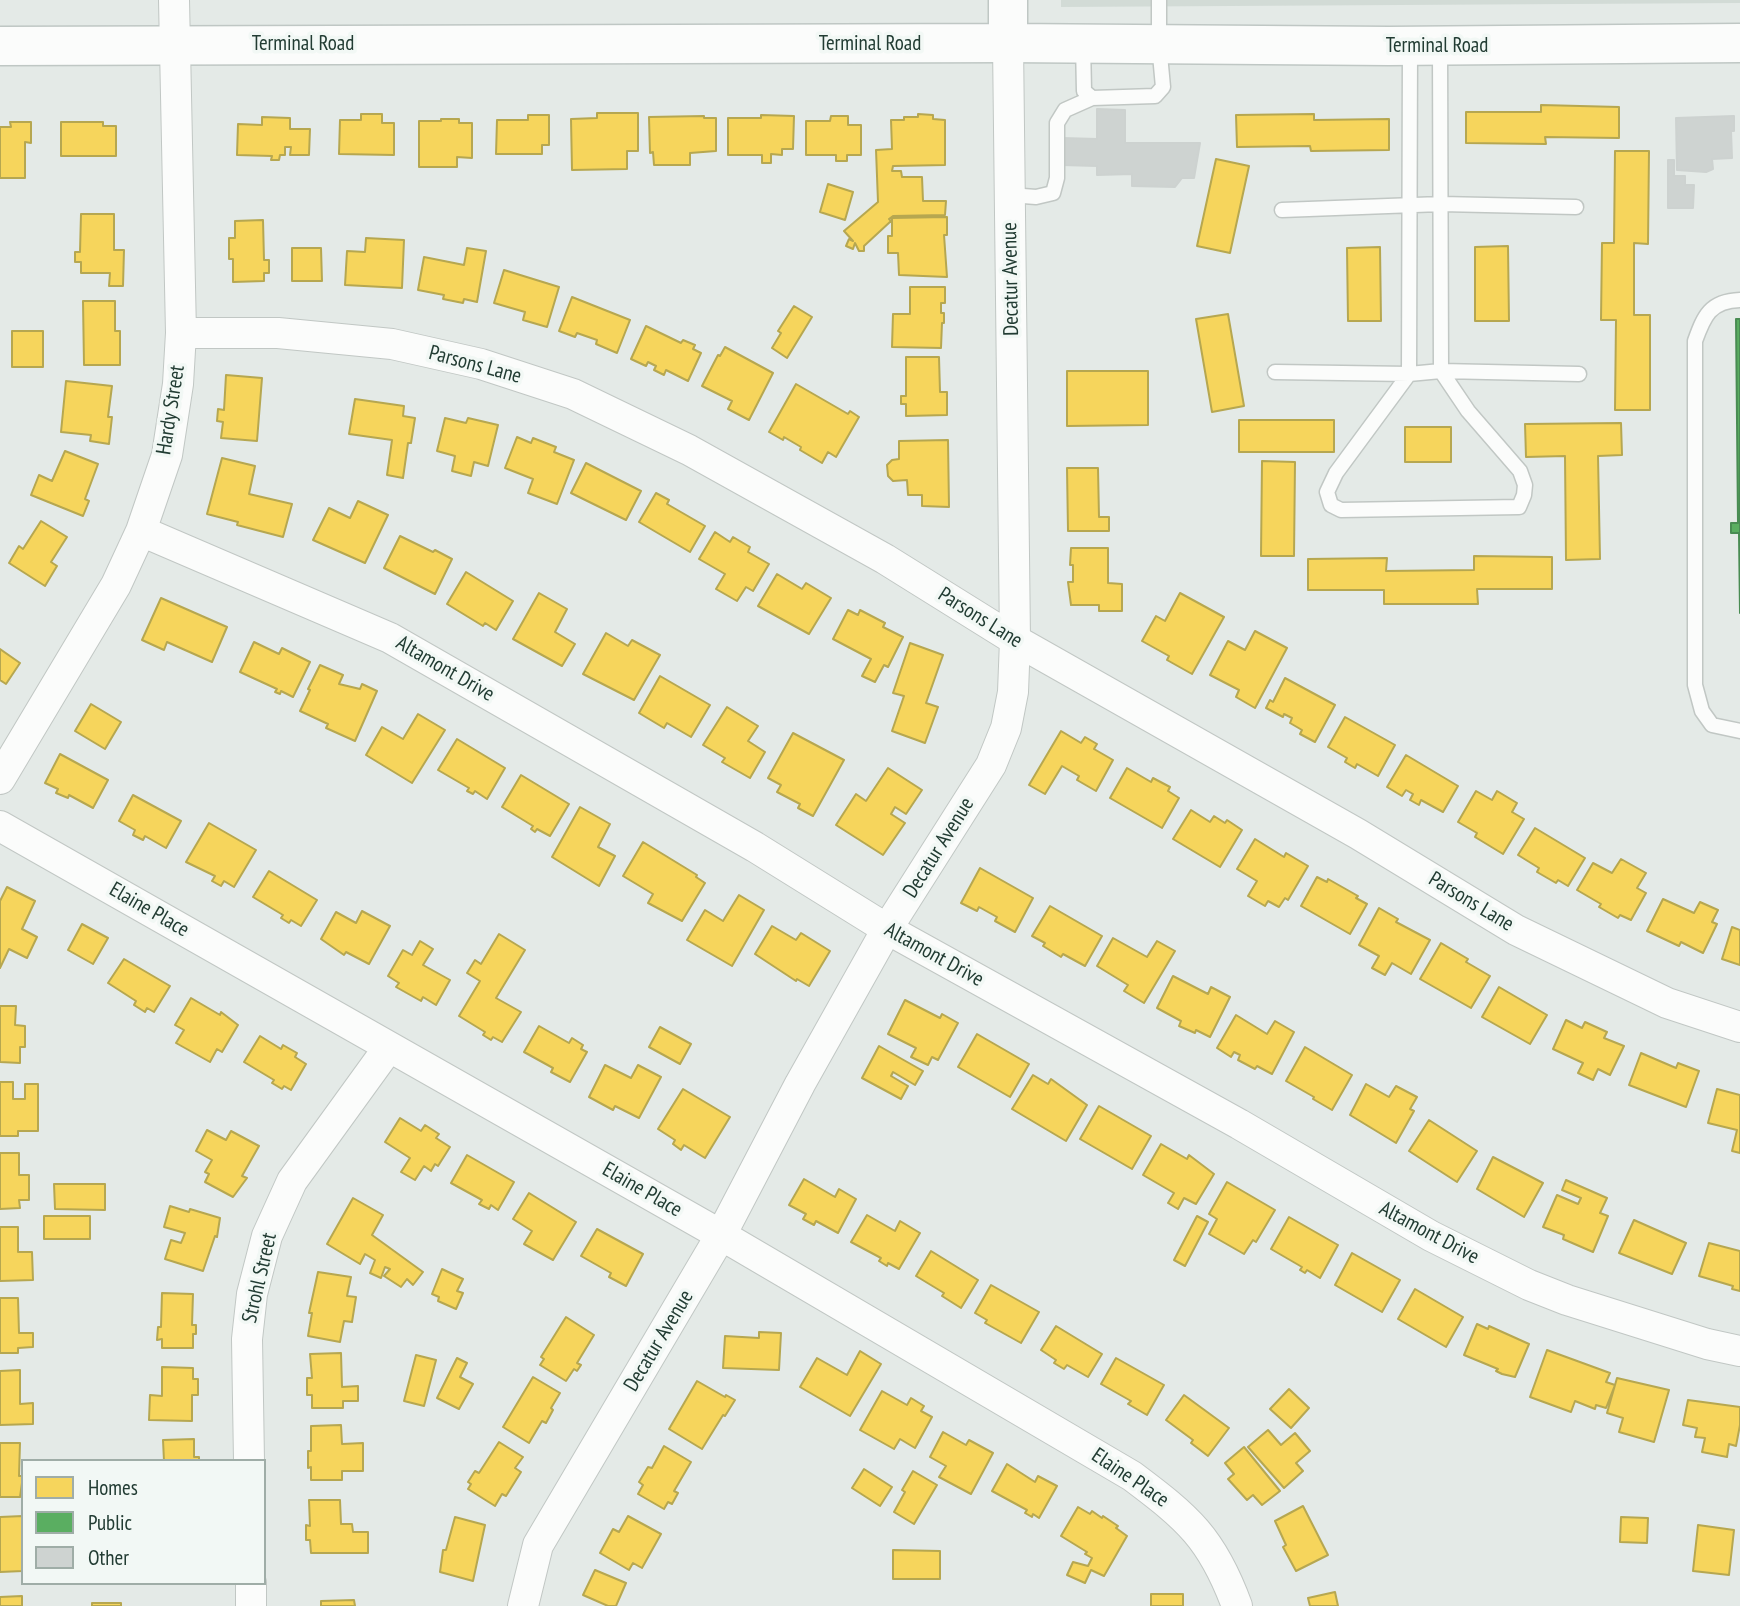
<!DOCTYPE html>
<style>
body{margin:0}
#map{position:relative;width:1740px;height:1606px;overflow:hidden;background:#e4eae7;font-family:"PT Sans Narrow",sans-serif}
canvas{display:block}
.legend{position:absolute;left:21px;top:1459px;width:245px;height:126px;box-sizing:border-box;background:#f2f8f5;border:2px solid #9fada7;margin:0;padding:9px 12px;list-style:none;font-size:21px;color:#223c33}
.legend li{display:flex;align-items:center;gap:14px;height:35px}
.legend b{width:35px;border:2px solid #9fada7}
</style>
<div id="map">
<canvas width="1740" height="1606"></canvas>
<ul class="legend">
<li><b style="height:19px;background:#f6d55c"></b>Homes</li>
<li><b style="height:19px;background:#5aae61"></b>Public</li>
<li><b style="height:19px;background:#ced3d1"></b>Other</li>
</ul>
</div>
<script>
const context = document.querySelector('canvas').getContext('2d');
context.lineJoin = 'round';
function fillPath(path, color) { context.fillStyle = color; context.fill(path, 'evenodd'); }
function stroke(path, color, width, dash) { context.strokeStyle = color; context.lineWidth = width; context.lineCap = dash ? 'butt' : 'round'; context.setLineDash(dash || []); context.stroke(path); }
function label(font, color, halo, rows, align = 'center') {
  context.font = font + ' "PT Sans Narrow",sans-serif'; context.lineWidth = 7; context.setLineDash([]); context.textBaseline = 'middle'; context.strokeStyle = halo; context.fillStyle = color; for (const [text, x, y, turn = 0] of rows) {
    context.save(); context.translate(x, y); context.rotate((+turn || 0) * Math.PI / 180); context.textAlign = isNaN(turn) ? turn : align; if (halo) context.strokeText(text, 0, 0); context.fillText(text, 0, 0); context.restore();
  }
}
const built = new Path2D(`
 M1061,0H1740V3L1061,7Z`);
const homes = new Path2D(`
 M1541,105L1619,107V138L1545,137L1546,144L1466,143V112H1541Z
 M597,113H638V151H627V169L572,170L571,119L597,118Z
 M361,114H382V123H394V155L339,154L340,120H361Z
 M918,114L933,115V119L945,120V165L893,166L892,171H901L902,177H922L923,201H946L945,215L893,216L889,219L891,221L864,246V251H859L855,243L853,249L846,246L849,239L853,241L844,231L878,202L876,150L892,149L891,120H904V117H918Z
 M1314,114V120L1389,119V150L1311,151L1310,146L1237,147L1236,115Z
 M528,115H549V145H542V154H496L497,120H528Z
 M761,115L794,116L793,149H782V155L771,154V163H762V155H728V118H761Z
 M704,116V118H716V151L690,153V165H654L653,152L650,153L649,117Z
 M831,116H848V125H861V155H847V161H836V155H806V121H830Z
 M262,117L290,118V129H310L309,155H290L291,147H285V155H280L279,160H271L272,156L237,155L238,124L262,125Z
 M441,119H459V123H472V158L457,157V167H419V121H441Z
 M10,122H31V143L25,142V178H0V127H11Z
 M61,122H103V126H116V156H61Z
 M1615,151H1649L1648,244L1634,243V315H1650V410H1615L1616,320H1601L1602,243H1614Z
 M1216,159L1249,166L1230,253L1197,246Z
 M828,184L853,192L845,220L820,212Z
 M81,214H114V250H124L123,286H109L110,273H81V262H75V252H80Z
 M947,217V235H944L947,277L899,275L898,253H888V236H892V218Z
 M263,220L264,260H269V273H264V281L233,282V259H229V238H235V221Z
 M366,238L404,240L402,288L345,285L347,251L365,252Z
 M1508,246L1509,321H1475V247Z
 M1380,247L1381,321H1348L1347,248Z
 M292,248H321L322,281H292Z
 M467,248L486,251L477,302L464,299L463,303L443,299L444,295L418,290L424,257L464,265Z
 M504,270L559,287L547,327L523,320L525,312L494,303Z
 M910,287H945V303H941V313H944V323H942L941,348L892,347L893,314H910Z
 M572,297L630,320L617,353L596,344L597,340L577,333L575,337L559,331Z
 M83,301H115V331H120V365H84Z
 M794,306L812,317L787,358L772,348L781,333L778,331Z
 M1228,314L1244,406L1212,412L1196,319Z
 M646,326L681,343L683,340L695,345L693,349L701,353L688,381L666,370L664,375L654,370L656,366L648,362L646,366L631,359Z
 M12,331H43V367H12Z
 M725,347L773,373L749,420L728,409L732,401L702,386L718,355L720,356Z
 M906,357H939L940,392H947V415L906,416V404H901V396H906Z
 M1067,371H1148V425L1067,426Z
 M226,375L262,378L257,441L221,438L223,422L217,421L218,409L224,410Z
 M66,381L112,386L108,417H112L109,444L90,441L91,435L61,432Z
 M796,384L848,414L850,411L859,417L836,457L828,452L822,463L800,450L801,447L784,437L783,440L769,432Z
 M355,399L404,406L403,416L415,418L411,443H408L403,478L387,475L392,440L349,434Z
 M445,418L466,423L468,418L498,425L488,466L474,462L471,476L452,471L455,456L437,451Z
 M1239,420H1334V452H1239Z
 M1621,423L1622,455L1598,456L1600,559L1566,560L1565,456L1526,457L1525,424Z
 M1405,427H1451V462H1405Z
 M517,437L531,443L533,438L556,447L554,452L574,460L557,504L528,493L533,479L505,468Z
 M948,440L949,507L922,506V495H908L907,480L893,481L888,476L887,465L892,460L899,459V441Z
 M65,451L98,464L85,499L89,501L83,516L31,495L39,475L52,481Z
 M222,458L255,466L249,494L292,504L283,537L237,525L238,522L207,514Z
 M1262,461L1295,462L1294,556H1261Z
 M586,463L641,491L626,520L571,493Z
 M1067,468H1098L1099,517H1109V531H1068Z
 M656,493L669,500L667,504L705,526L690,552L639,522Z
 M358,501L388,515L365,563L313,540L329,508L350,518Z
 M41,521L67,537L51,562L57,566L45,586L9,563L19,546L23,549Z
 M715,532L730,542L733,537L750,547L748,552L769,564L753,591L746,587L737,601L716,589L725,574L699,559Z
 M400,536L433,552L435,550L452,559L435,594L384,568Z
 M1071,548H1108V583L1122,584V611H1099V605H1071L1068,582H1073V565H1070Z
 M1474,556L1552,557V589H1477L1478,604H1384V590H1308V559L1387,558L1386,571L1474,570Z
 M466,572L513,601L496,630L485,623L483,626L447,604Z
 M777,574L802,589L806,583L831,598L809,634L758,606Z
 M539,593L567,609L555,632L575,644L562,666L513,639Z
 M1180,593L1224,617L1192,674L1167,660L1169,656L1142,641L1156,616L1165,621Z
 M161,598L227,627L212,662L167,642L164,650L142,640Z
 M848,610L858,615L860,610L885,623L883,627L903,637L888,667L884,665L875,682L862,676L871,659L833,639Z
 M1255,631L1287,648L1255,708L1236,697L1239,690L1210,675L1228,641L1245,650Z
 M606,633L628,646L632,640L660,655L634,700L583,674Z
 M254,642L279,654L282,648L310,662L293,697L281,691L280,694L275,692L277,689L240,672Z
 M910,643L943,655L926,703L938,707L925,743L892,731L904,696L893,693Z
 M0,649L20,663L6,684L0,680Z
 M320,665L343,675L339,684L360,689L362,684L377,691L355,741L326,728L328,724L300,711L310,690L308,689Z
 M660,676L710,705L691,737L667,723L664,728L639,713Z
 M1285,678L1335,705L1315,742L1300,734L1302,730L1290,723L1292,718L1284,714L1283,717L1266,708L1270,700L1273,702Z
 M91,704L121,722L105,749L75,731Z
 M727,707L758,726L748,741L765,752L750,778L722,762L725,758L703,745Z
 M418,714L445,730L412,783L366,755L382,727L403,739Z
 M1345,717L1395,745L1378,776L1357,764L1355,768L1345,762L1347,758L1328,747Z
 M1061,731L1081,743L1085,737L1097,744L1094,749L1113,760L1096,791L1077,780L1079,776L1062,766L1045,794L1029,785Z
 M793,733L844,760L813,816L798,808L800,804L777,792L781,785L768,778Z
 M457,739L505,768L487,799L475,791L473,794L467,791L469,788L438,770Z
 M60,754L108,780L93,808L69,795L68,798L56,793L58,789L45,783Z
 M1406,755L1458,786L1443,812L1421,800L1419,805L1410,800L1413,794L1406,790L1402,796L1387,787Z
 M888,768L922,790L906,814L895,807L891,814L905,823L883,855L836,825L856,794L866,801Z
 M1127,768L1151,782L1153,778L1170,787L1168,791L1179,798L1162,828L1110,798Z
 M521,775L569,804L550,836L537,829L535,832L531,829L533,826L502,807Z
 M1476,791L1492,800L1497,791L1517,803L1512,812L1524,819L1503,854L1475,837L1477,833L1458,822Z
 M133,795L181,821L166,848L145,836L143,840L133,835L135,830L119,821Z
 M580,807L610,824L598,847L615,856L599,886L552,857Z
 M1191,810L1210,822L1214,816L1225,823L1227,820L1242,830L1220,867L1173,839Z
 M209,823L256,850L234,887L224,881L221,886L212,881L215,876L186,862Z
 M1535,828L1585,858L1568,886L1558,880L1556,883L1537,872L1539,868L1518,855Z
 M1255,839L1284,857L1286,853L1308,866L1288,900L1285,898L1279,907L1268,901L1265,906L1248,896L1257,881L1237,869Z
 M643,842L697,875L696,877L705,883L682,921L648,903L653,894L623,876Z
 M1621,859L1646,873L1637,888L1646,893L1631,920L1620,915L1618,918L1599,907L1601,904L1577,890L1593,863L1612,873Z
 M980,868L1033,898L1015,932L995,921L997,917L979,907L977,911L961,903Z
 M269,871L317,900L301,926L291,920L289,923L281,918L283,915L253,897Z
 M1317,877L1327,882L1328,879L1358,896L1356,898L1367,904L1350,934L1301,906Z
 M7,887L35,901L22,929L37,937L27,958L9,949L0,968V901Z
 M739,895L764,910L732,966L687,940L705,910L723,921Z
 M1663,899L1694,913L1700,902L1718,910L1712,922L1717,924L1703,953L1681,942L1679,946L1647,931Z
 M1050,906L1102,936L1085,966L1063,954L1061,957L1043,946L1045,943L1032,936Z
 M1379,908L1398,919L1396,922L1430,940L1411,974L1392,963L1385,975L1372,968L1379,956L1359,945Z
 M362,911L390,926L369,964L346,952L344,955L321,939L336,912L356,923Z
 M82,924L108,938L93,964L68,950Z
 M772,926L796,940L801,933L830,951L809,986L797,979L796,981L755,954Z
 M1732,927L1740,930V965L1722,959Z
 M499,934L525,950L496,998L521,1012L502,1042L493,1037L491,1040L483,1035L485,1032L459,1016L480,981L467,973L475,960L481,964Z
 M1113,938L1147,957L1157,941L1175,951L1144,1003L1124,991L1128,985L1097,966Z
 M420,941L433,949L423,965L450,980L436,1005L423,997L421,1001L396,987L399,983L388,976L403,950L412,955Z
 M1441,943L1468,959L1466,962L1490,976L1471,1008L1420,979Z
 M124,959L170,986L154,1012L147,1008L145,1012L134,1005L136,1001L108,983Z
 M1173,976L1208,994L1211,987L1230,997L1210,1037L1196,1030L1195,1033L1179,1026L1181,1021L1157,1008Z
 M1499,987L1547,1015L1530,1044L1482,1017Z
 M191,998L220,1015L221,1012L238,1025L222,1052L217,1049L210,1062L176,1043L184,1030L175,1025Z
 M905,1000L940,1018L942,1014L958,1023L938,1060L932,1057L928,1065L911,1057L916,1048L888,1034Z
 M0,1006H16L15,1025L25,1026V1047H20V1063L0,1062Z
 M1236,1015L1267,1034L1275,1021L1294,1032L1272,1074L1257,1066L1255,1069L1238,1060L1240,1055L1234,1052L1231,1057L1217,1048Z
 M1566,1020L1582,1028L1585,1022L1607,1032L1604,1038L1624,1046L1610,1075L1598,1069L1593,1080L1578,1073L1583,1063L1553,1049Z
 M539,1026L569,1043L572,1038L583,1045L581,1049L587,1052L570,1082L551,1072L553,1068L524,1052Z
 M660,1027L691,1044L680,1064L649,1047Z
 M977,1034L1029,1064L1010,1097L958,1067Z
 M260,1036L281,1049L283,1045L297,1053L295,1057L306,1064L291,1090L284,1086L282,1089L272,1083L274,1080L244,1062Z
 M879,1046L923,1071L915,1085L893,1072L891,1076L908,1086L901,1099L862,1078Z
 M1305,1047L1352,1075L1332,1110L1313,1099L1314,1097L1286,1081Z
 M1641,1053L1676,1068L1678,1063L1699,1071L1686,1107L1629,1085Z
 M605,1065L631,1078L638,1065L661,1077L639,1118L615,1106L613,1110L589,1097Z
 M1033,1075L1048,1084L1051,1079L1087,1105L1066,1141L1012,1109Z
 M0,1082H13V1099H25V1084H38V1131H18V1136H0Z
 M1366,1084L1389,1097L1396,1086L1417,1097L1410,1109L1414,1111L1396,1143L1350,1115Z
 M683,1089L730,1117L705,1158L684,1145L681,1150L673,1144L675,1140L658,1129Z
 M1717,1089L1740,1095V1153L1732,1151L1737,1130L1708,1123Z
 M1099,1106L1151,1136L1132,1169L1080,1139Z
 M400,1118L421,1131L425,1125L439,1134L436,1138L450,1147L438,1166L435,1164L431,1171L424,1166L415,1180L401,1172L410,1158L385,1142Z
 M1429,1120L1477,1151L1457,1182L1409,1151Z
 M207,1130L226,1140L231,1131L259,1146L242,1176L247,1178L233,1197L205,1182L209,1174L205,1172L212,1160L196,1151Z
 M1161,1144L1187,1159L1189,1155L1214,1174L1196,1204L1184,1198L1178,1209L1168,1203L1174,1193L1143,1175Z
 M0,1153H19V1175H29V1200H19L20,1208L0,1209Z
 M467,1155L514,1182L498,1210L491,1205L489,1209L479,1204L482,1200L451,1183Z
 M1493,1157L1543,1183L1524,1217L1477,1189Z
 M804,1179L835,1197L839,1189L856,1199L838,1233L816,1221L814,1225L803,1219L806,1214L789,1205Z
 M1566,1180L1607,1198L1600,1213L1608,1216L1593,1252L1563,1239L1564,1235L1543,1227L1557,1195L1578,1204L1581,1198L1562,1190Z
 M1227,1182L1275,1210L1256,1242L1253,1240L1244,1254L1209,1234L1217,1219L1209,1214Z
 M54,1184H105V1210L55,1209Z
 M529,1193L576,1222L553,1260L524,1244L532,1231L513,1219Z
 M353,1198L383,1215L372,1235L423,1272L413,1285L407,1279L401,1287L384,1276L390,1269L385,1267L381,1278L370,1273L375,1260L365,1254L360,1264L327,1244Z
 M170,1206L189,1212L190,1209L220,1218L217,1237L215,1236L203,1271L165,1259L171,1240L181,1243L185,1233L164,1227Z
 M867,1215L895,1231L900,1221L920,1233L899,1269L888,1263L887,1266L879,1261L881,1258L851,1242Z
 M44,1216H90V1239H44Z
 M1197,1216L1208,1222L1185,1266L1174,1260Z
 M1289,1217L1338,1245L1320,1278L1307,1270L1305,1273L1300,1270L1302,1267L1271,1249Z
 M1634,1220L1686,1243L1672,1274L1619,1253Z
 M0,1227H18V1252H32L33,1280L0,1281Z
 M597,1229L643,1254L626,1286L609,1277L611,1273L581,1256Z
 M1709,1243L1740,1251V1291L1732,1289L1733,1286L1699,1276Z
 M931,1251L978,1280L961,1308L942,1296L944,1293L916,1276Z
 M1352,1253L1400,1280L1382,1312L1335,1285Z
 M442,1269L463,1279L457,1291L463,1293L456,1309L438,1301L439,1297L432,1294Z
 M318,1272L351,1277L347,1296L356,1297L352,1322L344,1321L340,1342L308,1336L312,1313H309Z
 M991,1285L1039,1312L1021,1343L985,1323L987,1320L975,1313Z
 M1415,1289L1463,1317L1446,1347L1398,1319Z
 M162,1293L193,1294L192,1325H196V1334H193V1348H162V1339L157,1340L158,1327H161Z
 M0,1298H18L19,1333H33V1347L18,1348V1353H0Z
 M566,1317L594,1335L577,1363L581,1365L577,1371L574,1369L566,1381L540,1365L544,1359L541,1357Z
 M1477,1324L1488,1329L1489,1326L1529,1344L1515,1377L1502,1374L1496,1371L1498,1369L1464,1355Z
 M1056,1326L1102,1354L1088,1377L1067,1365L1064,1369L1054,1363L1056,1360L1041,1350Z
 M759,1332L781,1333L779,1370L723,1368L725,1336L759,1338Z
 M1547,1350L1610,1373L1606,1382L1615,1385L1606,1408L1596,1405L1595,1409L1575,1401L1571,1412L1530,1397Z
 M860,1351L881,1364L850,1416L800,1387L817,1358L847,1375Z
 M341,1353L342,1387L358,1386V1401H343V1408H312V1395H307V1378H312L310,1354Z
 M416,1355L436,1360L424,1406L404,1401Z
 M457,1358L467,1363L460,1377L473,1384L459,1409L437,1398Z
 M1116,1358L1164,1385L1147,1415L1128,1404L1131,1401L1101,1384Z
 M162,1367L193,1368V1379H198V1395H192V1421L149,1420L150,1395L162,1396Z
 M20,1370V1404L33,1403V1424L0,1425V1371Z
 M533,1377L560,1393L551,1408L553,1410L546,1423L542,1421L529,1443L503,1427Z
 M1617,1378L1669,1390L1654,1442L1619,1432L1623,1418L1607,1413Z
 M697,1381L725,1397L726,1395L735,1400L725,1416L723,1415L702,1449L669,1429Z
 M1289,1389L1309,1408L1291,1428L1270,1409Z
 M882,1391L907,1405L911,1398L924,1406L921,1411L932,1417L915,1448L900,1439L894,1449L860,1430Z
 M1184,1395L1229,1428L1208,1456L1191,1443L1193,1440L1166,1420Z
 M1688,1400L1740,1407V1425L1736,1446L1729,1444L1727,1457L1702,1452L1705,1438L1695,1437L1697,1428L1683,1425Z
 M341,1425L342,1444L363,1443V1471H342V1480H311V1467L308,1468V1451H311V1426Z
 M1268,1430L1281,1445L1295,1433L1310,1451L1296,1463L1303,1471L1284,1488L1248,1447Z
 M943,1432L966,1445L969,1440L993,1453L971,1494L939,1477L946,1466L930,1457Z
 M194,1439V1457H199V1461H164L163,1440Z
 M499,1442L523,1457L515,1468L521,1472L506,1496L502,1494L495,1506L468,1489L471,1484L468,1482L475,1471L479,1473Z
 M0,1443H20L19,1476H23L20,1497H0Z
 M664,1446L691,1462L674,1491L678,1493L672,1504L668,1502L664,1509L638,1494L643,1485L639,1482L648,1467L652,1468Z
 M1244,1447L1280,1491L1262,1505L1253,1495L1247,1500L1228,1479L1234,1474L1225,1463Z
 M1007,1464L1035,1482L1038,1476L1057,1486L1039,1518L1033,1514L1032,1517L1025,1513L1027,1510L992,1491Z
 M864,1469L892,1487L880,1506L852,1488Z
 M913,1471L937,1485L914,1524L894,1512L905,1492L902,1490Z
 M309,1500H340L341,1524H352L353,1532H368V1553H311L310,1540H306V1525L310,1526Z
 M1303,1506L1328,1555L1296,1571L1283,1547L1286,1545L1275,1521Z
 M1078,1507L1090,1514L1092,1511L1102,1518L1103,1516L1118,1526L1116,1528L1127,1536L1104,1576L1091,1570L1085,1583L1067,1575L1073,1562L1088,1566L1092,1558L1085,1554L1087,1552L1061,1536Z
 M23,1516V1571L0,1572V1517Z
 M628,1516L661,1534L642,1568L633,1563L629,1570L600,1553L613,1529L619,1532Z
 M455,1517L485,1525L473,1581L440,1572L443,1550H446Z
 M1621,1517L1648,1518L1647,1543L1620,1542Z
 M1698,1525L1734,1530L1729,1575L1693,1571Z
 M893,1550L940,1551V1579H893Z
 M595,1570L626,1583L616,1606H608L583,1595Z
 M1335,1592L1338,1606H1310L1308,1598Z
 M1151,1594H1183V1606H1151Z
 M22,1596V1606H0V1597Z
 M354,1600L355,1606H321V1601Z
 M92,1603H121V1606H92Z`);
const public = new Path2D(`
 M1736,319H1740V613L1739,533H1731V523H1738Z`);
const building = new Path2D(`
 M1097,109L1125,110V143H1200L1194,178H1182L1175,187L1132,186V174L1097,175V166L1062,165V138L1097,139Z
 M1734,116V131H1731L1732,158L1712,159L1713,169L1706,172L1677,170L1676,118Z
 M1668,160H1674V176H1685V185H1694L1693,208H1668Z`);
const lane = new Path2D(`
 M1083,44L1084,91L1092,98L1155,96L1163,87L1159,44V0
 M1410,47L1409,374L1336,473L1327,492L1331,505L1341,510L1519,507L1524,495L1525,485L1520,471L1468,411L1441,371L1440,47
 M1010,195L1036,197L1053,193L1057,178V123L1065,110L1092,98
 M1282,210L1441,204L1576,207
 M1740,300C1710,301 1704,316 1695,341V685L1702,711L1712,725L1740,731
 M1275,372L1409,374L1441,371L1579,374`);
const street = new Path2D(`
 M181,333H278L392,344L481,364L573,394L689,450L885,559L1015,640L1358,834L1516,930L1667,1003L1740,1027
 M141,531L390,638L755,847L887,929L1239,1124L1431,1236L1529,1285L1567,1300L1707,1344L1740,1351
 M0,779L116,585L141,531L167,455L178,384L181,333L174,0
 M0,826L721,1235L1132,1476C1188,1518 1212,1538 1237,1606
 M249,1461L247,1339L252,1294L267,1236L292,1181L389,1047
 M251,1583V1606
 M523,1606L538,1545L721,1235L800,1084L887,929L991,765L1006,728L1013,692L1015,640L1008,43`);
const secondary = new Path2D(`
 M1008,0V43
 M0,46L1008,43L1389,46L1740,43`);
const streetNames = [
 ["Terminal Road",303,44],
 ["Terminal Road",870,44],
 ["Terminal Road",1437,46],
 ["Decatur Avenue",1011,279,-91],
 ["Parsons Lane",475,365,15],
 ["Hardy Street",171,410,-81],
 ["Parsons Lane",980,618,32],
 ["Altamont Drive",445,669,30],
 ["Decatur Avenue",939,848,-58],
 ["Parsons Lane",1471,902,31],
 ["Elaine Place",149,910,30],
 ["Altamont Drive",934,955,29],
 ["Elaine Place",642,1190,30],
 ["Altamont Drive",1429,1233,28],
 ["Strohl Street",260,1278,-77],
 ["Decatur Avenue",659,1341,-59],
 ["Elaine Place",1130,1478,34]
];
fillPath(built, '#d2dbd6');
fillPath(homes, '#f6d55c');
stroke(homes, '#b6a750', 2);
fillPath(public, '#5aae61');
stroke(public, '#498c53', 2);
fillPath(building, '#ced3d1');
stroke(building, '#cdd2d0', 2);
stroke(lane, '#c1c7c4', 17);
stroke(street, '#c1c7c4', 32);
stroke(secondary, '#bfc7c4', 41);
stroke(lane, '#fbfcfb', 14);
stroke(street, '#fbfcfb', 30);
stroke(secondary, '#fbfcfb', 38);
label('21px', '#223c33', '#f2f8f5', streetNames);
</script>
